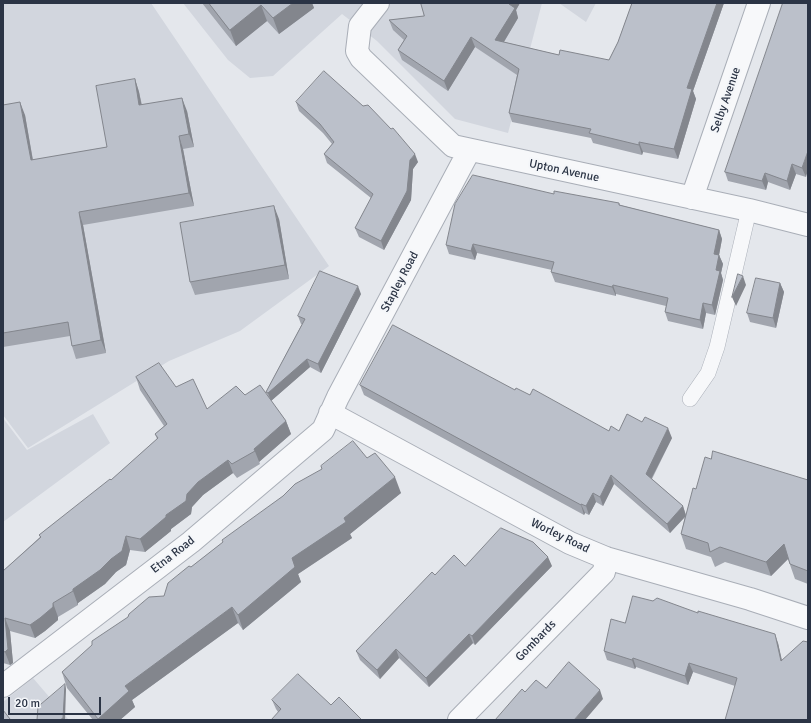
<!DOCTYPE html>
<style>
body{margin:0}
#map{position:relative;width:811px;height:723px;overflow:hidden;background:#e4e7ec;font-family:Signika,sans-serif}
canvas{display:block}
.frame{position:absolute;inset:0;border:4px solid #2b3445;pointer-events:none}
.scale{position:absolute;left:8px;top:697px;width:93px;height:18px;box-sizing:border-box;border:2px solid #2b3445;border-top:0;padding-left:5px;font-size:12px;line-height:14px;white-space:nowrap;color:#2b3445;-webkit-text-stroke:3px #f4f6f9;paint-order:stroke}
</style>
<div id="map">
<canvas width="811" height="723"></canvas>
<div class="frame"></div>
<div class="scale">20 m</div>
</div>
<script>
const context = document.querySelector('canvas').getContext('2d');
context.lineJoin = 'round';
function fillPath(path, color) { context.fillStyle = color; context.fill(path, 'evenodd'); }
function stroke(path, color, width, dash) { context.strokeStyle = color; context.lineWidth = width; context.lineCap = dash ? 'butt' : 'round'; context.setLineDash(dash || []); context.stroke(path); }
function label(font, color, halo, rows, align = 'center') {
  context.font = font + ' Signika,sans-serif'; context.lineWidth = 4; context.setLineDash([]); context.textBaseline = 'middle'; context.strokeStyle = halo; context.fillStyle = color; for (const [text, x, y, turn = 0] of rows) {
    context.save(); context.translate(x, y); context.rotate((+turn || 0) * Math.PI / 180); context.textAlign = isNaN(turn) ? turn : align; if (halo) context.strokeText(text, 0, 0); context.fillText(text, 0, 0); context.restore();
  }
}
const built = new Path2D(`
 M3,3H151L329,266L240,331L169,361L28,448L3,415Z
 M183,3H542L508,133L455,119L377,41L342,14L273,76L250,78L228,60Z
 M559,3H596L586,22Z
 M93,414L110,443L3,522V418L27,450Z
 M33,678L69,720H3V702Z`);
const lane = new Path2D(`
 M690,399L708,373L717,347L749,210`);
const street = new Path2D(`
 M378,3L360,26L357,51L361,58L453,146L749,210L808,225
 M692,198L759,3
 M330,413L570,543L606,558L750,599L808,618
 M3,686L191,542L323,430L338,397L469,151
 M459,720L604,572L606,558`);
const wall = new Path2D(`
 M202,3H312L314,8L279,34L267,21L236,46Z
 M421,3H520L516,10L518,18L504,42L559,55L609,60L618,42L632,3H724L693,91L696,99L678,159L643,152L642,155L593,143L591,138L512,122L509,113L517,75L475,47L448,91L402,60L398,50L404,40L393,30L389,20L424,16Z
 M783,3L806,177L796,174L790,190L768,182L766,190L728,181L725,172Z
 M135,79L139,92L142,105L187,111L194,147L183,149L194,206L83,225L106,353L76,359L72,346L70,336L3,347V105L25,115L33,160L107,147Z
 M296,102L418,162L413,169L411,200L384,250L359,237L355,228L371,198L327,163L324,154L332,144L323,133L299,111Z
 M554,194L619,203L620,205L719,230L722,239L719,255L723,264L721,273L723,280L715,315L706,313L703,329L668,321L665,312L666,306L616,294V296L555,282L551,272L552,270L477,253L475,260L449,254L446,245Z
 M279,219L289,279L195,295L190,282Z
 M780,283L784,292L776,328L750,322L747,313Z
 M361,294L321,373L310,367L271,401L286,421L291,434L259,462L260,464L237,478L233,473L203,495L192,507L191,514L171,529V531L145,552L130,550L126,565L116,572L105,584L78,603V605L58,617V620L45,631L35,638L10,631L13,663L10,665L3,663V571L40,537L39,535L111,480L157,439L155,434L164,426L140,390L136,377L176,387L207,409L245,395L268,396L266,392L302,324H301L298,316Z
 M360,385L515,390L530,395L609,431H619L672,438L652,479L683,506L686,515L696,489L808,480V584L795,579L788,559L771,576L725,562L715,567L711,557L686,549L681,534L685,516L670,533L614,484L603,506L596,502L589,515L585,513L584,515L364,395Z
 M367,458L401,493L350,534L352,538L298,574L301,582L243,630L238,623L132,700L135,707L120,720H93L67,688L62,672L164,596L191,567L283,496Z
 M465,566H552L475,645L473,643L429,687L399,658L380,679L360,660L356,651L435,575Z
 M625,623L778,643L782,660L808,720L735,686L693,672L688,685L636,667L635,669L607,660L604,651Z
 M272,700L331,705L362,720L278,712L276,709Z`);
const shadedWall = new Path2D(`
 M293,3H312L314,8L279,34L273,18Z
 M510,3H520L516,10L518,18L499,50L495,40Z
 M717,3H724L693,91L696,99L678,159L674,149L687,88Z
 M261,5L267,21L236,46L230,30Z
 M471,37L475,47L448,91L444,81Z
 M135,79L139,92L144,118L139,105Z
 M182,98L187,111L194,147L189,134Z
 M20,102L25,115L35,173L31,160Z
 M179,136L183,149L194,206L189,193Z
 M639,142L643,152L642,155L639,145Z
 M808,151V170L806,177L802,168Z
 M415,154L418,162L413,169L411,200L384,250L381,241L410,160Z
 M792,164L796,174L790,190L787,181Z
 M765,173L768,182L766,190L762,181Z
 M274,206L279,219L289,279L285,265Z
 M79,212L83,225L106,353L101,340Z
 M719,230L722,239L719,255L723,264L721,273L723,280L715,315L712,305L716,270L714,254Z
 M473,244L477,253L475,260L471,251Z
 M743,276L746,285L736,306L732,297Z
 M780,283L784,292L776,328L773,318Z
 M613,285L616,294V296L612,287Z
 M358,286L361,294L321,373L318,364Z
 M703,303L706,313L703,329L700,320Z
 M307,359L310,367L271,401L268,393Z
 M286,421L291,434L259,462L260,464L254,449Z
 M668,428L672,438L649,483L646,474Z
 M228,460L233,473L203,495L192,507L191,514L171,529V531L145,552L140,539L166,515L198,482Z
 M611,475L614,484L603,506L600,497Z
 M395,477L401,493L350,534L352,538L298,574L301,582L243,630L238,615L292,558L344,518Z
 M593,493L596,502L589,515L586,506Z
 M581,504L585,513L584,515L581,505Z
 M683,506L686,516L670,533L667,524Z
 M126,536L130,550L126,565L116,572L105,584L78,603V605L73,591V589Z
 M784,544L789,558L771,576L766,562Z
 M548,557L552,566L475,645L472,636Z
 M53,603L58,617V620L45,631L35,638L30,625Z
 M232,607L238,623L132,700L135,707L120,720H99L98,719L125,686Z
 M5,618L10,631L13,663L10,665L5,652Z
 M469,634L473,643L429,687L426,678Z
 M775,634L778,643L784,671L781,661Z
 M396,649L399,658L380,679L377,670Z
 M633,658L636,667L635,669L632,660Z
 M689,663L693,672L688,685L685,676Z
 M65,684L66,689L65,720H60Z
 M600,690L603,699L585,720H574Z`);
const building = new Path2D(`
 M209,3H293L273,18L261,5L230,30Z
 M421,3H510L509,4L515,8L495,40L559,55L560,50L609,60L618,42L632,3H717L687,88L692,89L674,149L639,142V145L589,133L591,129L509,113L519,69L471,37L444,81L398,50L407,36L389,20L424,16Z
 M783,3H808V151L802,168L792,164L787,181L765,173L762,181L725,172Z
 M324,71L363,106L368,105L391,129L393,128L415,154L410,160L407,191L381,241L355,228L373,194L324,154L334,142L320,124L296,102Z
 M135,79L139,105L182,98L189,134L179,136L189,193L79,212L101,340L72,346L68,322L3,333V105L20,102L31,160L107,147L96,86Z
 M473,175L554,194V191L619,203V205L719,230L714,254L719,255L716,270L720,271L712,305L703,303L700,320L665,312L668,298L613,285L612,287L551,272L554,262L473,244L471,251L446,245L455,204Z
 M274,206L285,265L190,282L180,223Z
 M320,271L358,286L318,364L307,359L268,393L266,392L305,319L298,316Z
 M738,274L743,276L732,297Z
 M756,278L780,283L773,318L747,313Z
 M393,325L515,390L516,388L530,395L533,389L609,431L611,426L619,431L627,414L642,422L645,417L668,428L646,474L683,506L667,524L611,475L600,497L593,493L586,506L581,504V505L360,385Z
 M159,363L176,387L193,379L207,409L236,386L245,395L260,385L286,421L254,449L255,451L232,464L228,460L198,482L187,494L186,501L166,515V517L140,539L126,536L122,551L111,559L100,570L73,589V591L53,603V607L40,618L30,625L5,618L8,649L5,652L3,651V571L41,537L39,535L110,479L111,480L158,438L155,434L167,424L136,377Z
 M353,441L367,458L375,453L395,477L344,518L346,522L292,558L295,567L238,615L232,607L125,686L129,691L98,719L62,672L92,645V641L128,617L129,614L149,597L164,596L168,583L189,566L191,567L223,542L222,540L283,496L295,484L322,469L321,466Z
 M713,451L808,480V571L790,564L784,544L766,562L720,547L710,552L708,543L681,534L693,488L696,489L705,457L711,459Z
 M501,528L533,542L548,557L472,636L469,634L426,678L396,649L377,670L356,651L432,572L435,575L454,555L465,566Z
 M633,596L653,601L657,598L698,613V611L775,634L781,661L803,641L808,642V720H725L737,678L689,663L685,676L633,658L632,660L604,651L611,619L625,623Z
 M569,662L600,690L574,720H495L522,689L525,692L536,680L546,688Z
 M298,674L331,705L339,697L362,720H271L281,709L272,700Z
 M65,684L63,718L60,720H37L38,707Z
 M3,710L10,719L9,720H3Z`);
const streetNames = [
 ["Selby Avenue",726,100,-71],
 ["Upton Avenue",564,171,12],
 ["Stapley Road",400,282,-62],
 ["Worley Road",560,536,26],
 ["Etna Road",173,555,-38],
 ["Gombards",536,641,-46]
];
fillPath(built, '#d2d6de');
stroke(lane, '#a9aeb7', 16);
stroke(street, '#a9aeb7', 24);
stroke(lane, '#f7f8fa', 15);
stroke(street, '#f7f8fa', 22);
fillPath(wall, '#a1a5ae');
fillPath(shadedWall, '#83868d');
fillPath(building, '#bbc0ca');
stroke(building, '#83868d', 1);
label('12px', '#2b3445', '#f4f6f9', streetNames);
</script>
